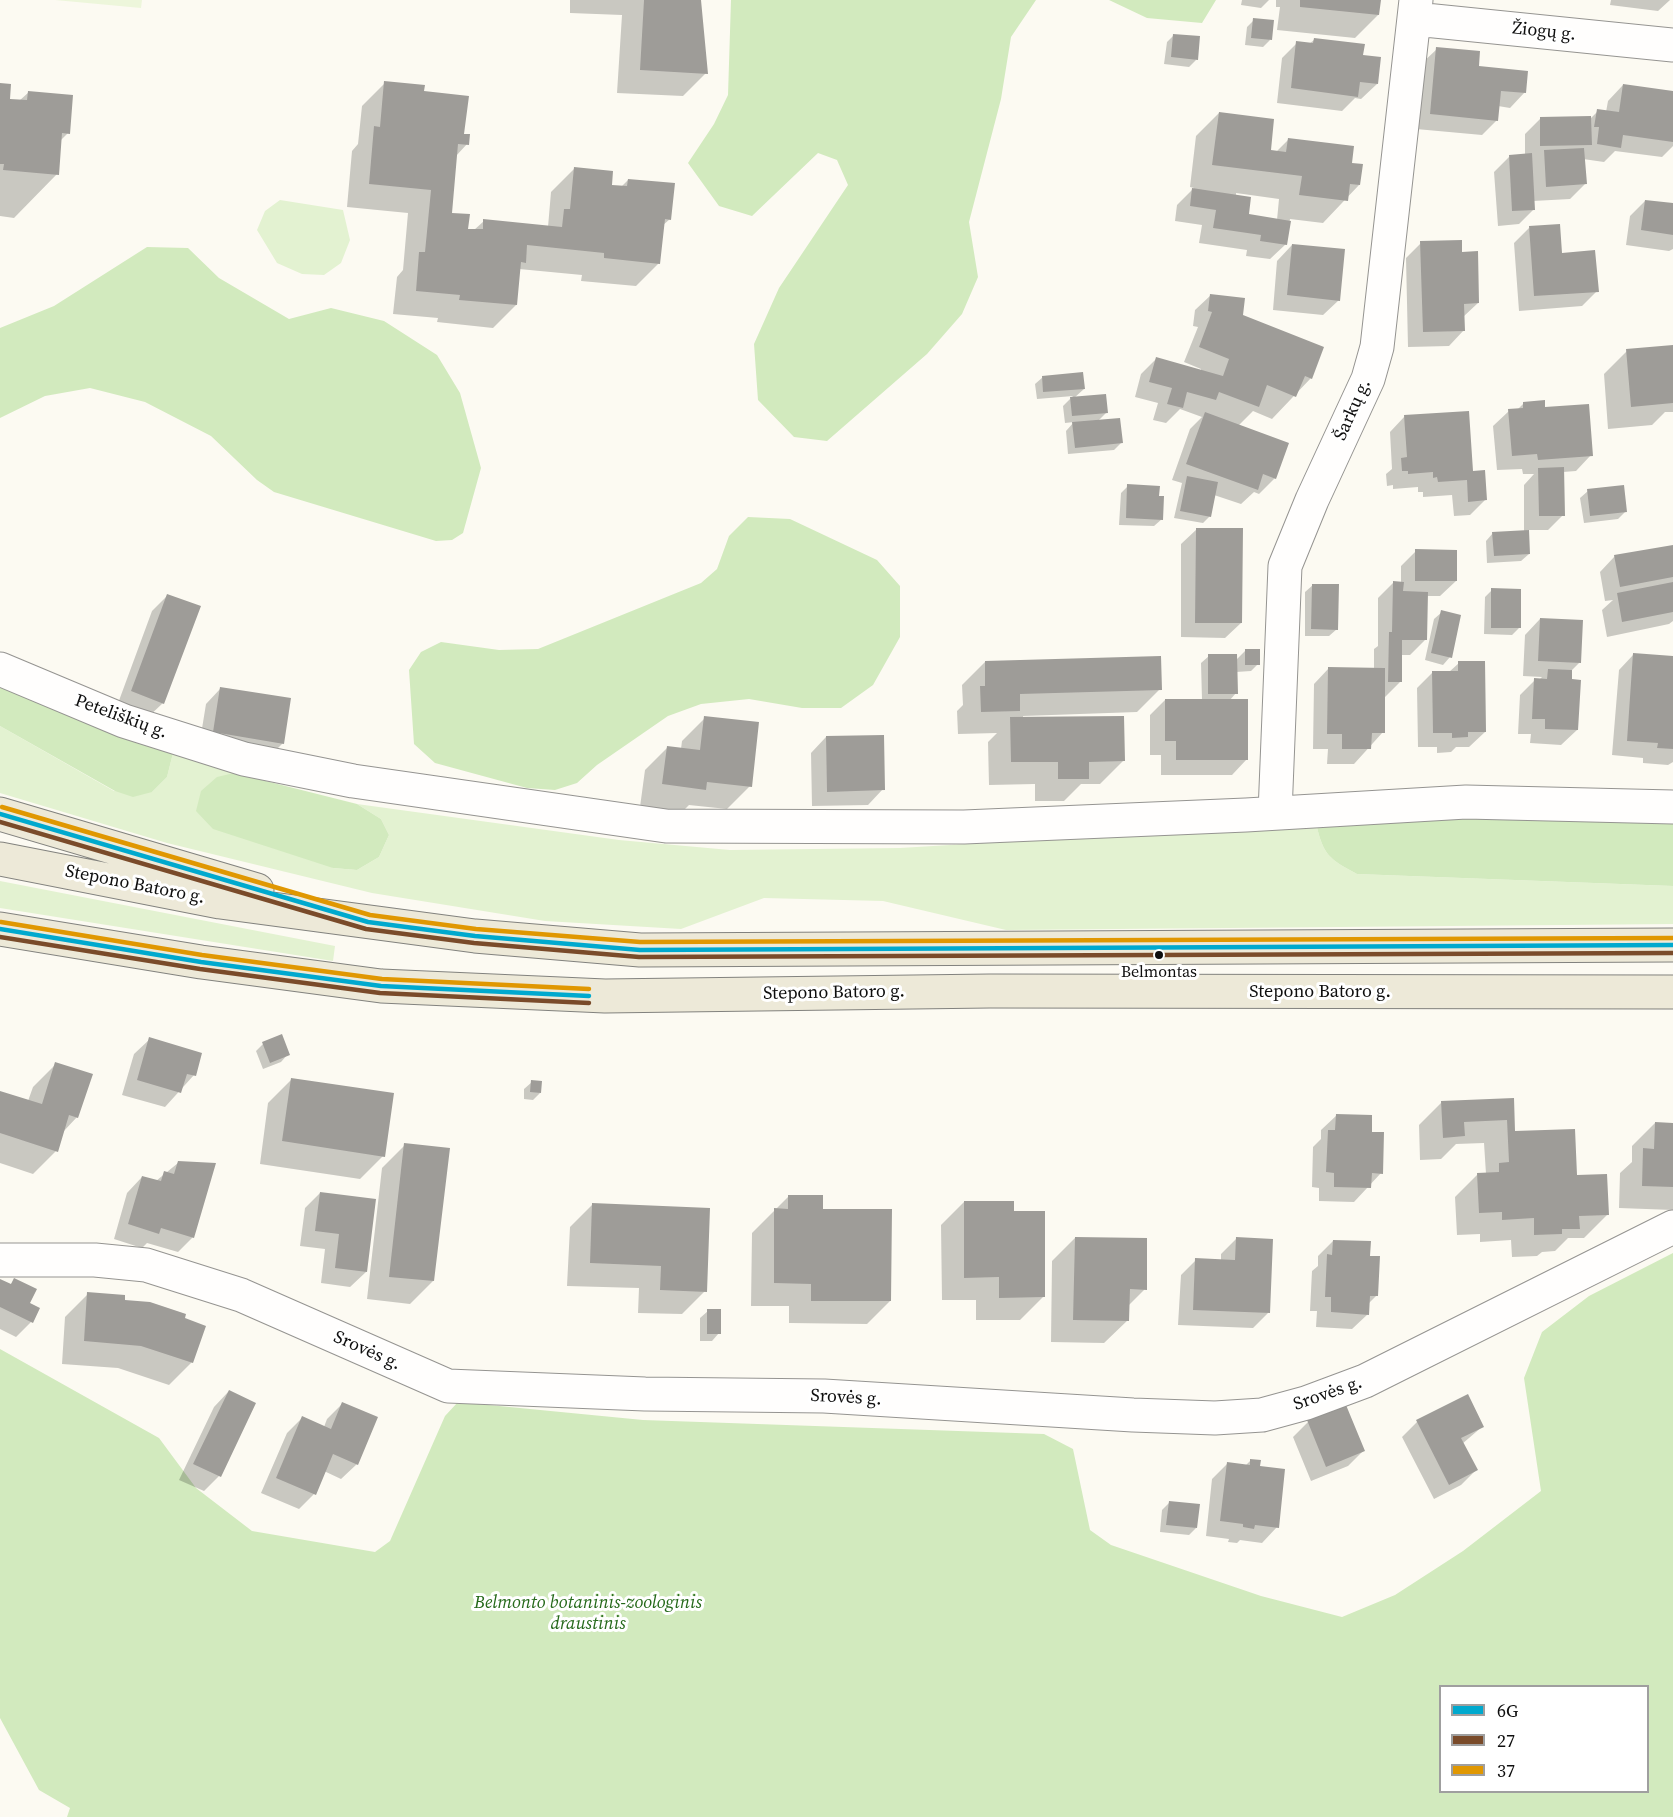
<!DOCTYPE html>
<meta charset="utf-8">
<style>
body{margin:0}
#map{position:relative;width:1673px;height:1817px;overflow:hidden;background:#fcfaf2;font-family:"Source Serif 4",serif}
canvas{display:block}
.legend{position:absolute;left:1439px;top:1685px;width:210px;height:108px;box-sizing:border-box;background:#fff;border:2px solid #9f9f9f;margin:0;padding:8px 10px;list-style:none;font-size:18px;color:#0e0e0e}
.legend li{display:flex;align-items:center;gap:12px;height:30px}
.legend b{width:30px;border:2px solid #9f9f9f}
</style>
<div id="map">
<canvas width="1673" height="1817"></canvas>
<ul class="legend">
<li><b style="height:8px;background:#00a9ce"></b>6G</li>
<li><b style="height:8px;background:#7a4b2a"></b>27</li>
<li><b style="height:8px;background:#e09701"></b>37</li>
</ul>
</div>
<script>
const context = document.querySelector('canvas').getContext('2d');
context.lineJoin = 'round';
function fillPath(path, color) { context.fillStyle = color; context.fill(path, 'evenodd'); }
function stroke(path, color, width, dash) { context.strokeStyle = color; context.lineWidth = width; context.lineCap = dash ? 'butt' : 'round'; context.setLineDash(dash || []); context.stroke(path); }
function label(font, color, halo, rows, align = 'center') {
  context.font = font + ' "Source Serif 4",serif'; context.lineWidth = 6; context.setLineDash([]); context.textBaseline = 'middle'; context.strokeStyle = halo; context.fillStyle = color; for (const [text, x, y, turn = 0] of rows) {
    context.save(); context.translate(x, y); context.rotate((+turn || 0) * Math.PI / 180); context.textAlign = isNaN(turn) ? turn : align; if (halo) context.strokeText(text, 0, 0); context.fillText(text, 0, 0); context.restore();
  }
}
const green = new Path2D(`
 M280,200L343,210L350,240L341,263L324,275L302,274L277,263L257,230L265,211Z
 M0,726L114,791L152,792L167,777L173,753L234,773L333,868L357,870L379,857L389,835L381,819L357,804L619,840L730,850L900,848L1316,823C1323,855 1329,859 1357,874L1673,886V924L1006,930L883,901L764,898L681,929L545,921L372,893L167,843L0,793Z
 M0,881L335,946L333,961L0,908Z`);
const forest = new Path2D(`
 M731,0H1036L1011,37L1001,99L969,222L978,277L962,314L927,354L827,441L794,437L758,400L754,344L779,288L848,185L837,160L818,153L752,216L719,206L688,163L714,124L728,95Z
 M1109,0H1216L1202,23L1147,18Z
 M147,247L188,248L219,278L289,319L331,308L384,321L437,355L460,393L481,468L463,533L452,540L436,541L274,492L257,480L211,436L145,402L90,388L45,396L0,418V328L54,306Z
 M748,517L790,519L877,560L900,586V637L873,685L841,708H802L749,699L701,704L668,716L597,765L577,783L555,790L527,788L435,763L414,744L409,670L421,652L441,642L499,650L538,649L701,583L717,569L729,536Z
 M0,685L173,753L167,777L152,792L133,797L115,791L0,726Z
 M234,773L357,804L381,819L389,835L379,857L357,870L333,868L213,829L196,811L201,791L217,777Z
 M1526,816L1673,821V886L1357,874C1329,859 1323,855 1316,823Z
 M1673,1253V1817H67L70,1808L39,1790L0,1718V1349L159,1438L196,1488L252,1531L375,1552L390,1541L445,1416L458,1402L643,1420L1044,1434L1073,1449L1090,1530L1111,1545L1261,1596L1342,1617L1395,1595L1463,1551L1541,1491L1524,1378L1542,1332L1589,1296ZM1440,1686H1648V1792H1440Z`);
const pitch = new Path2D(`
 M55,0H142L141,8Z`);
const shadow = new Path2D(`
 M570,0H700L706,73L683,96L617,93L622,15L570,13Z
 M1242,0H1269L1261,8L1241,5Z
 M1276,0H1379L1378,15L1355,38L1277,30L1280,7H1276Z
 M1611,0H1670L1658,11L1610,5Z
 M1254,20L1270,40L1263,47L1245,45L1247,27Z
 M1174,35L1196,60L1189,67L1164,64L1167,42Z
 M1314,40L1362,56L1377,84L1361,99L1355,98L1342,111L1277,103L1282,58L1297,43L1309,44Z
 M1437,49L1477,68L1525,92L1510,108L1498,106L1497,120L1482,135L1416,129L1421,64Z
 M385,83L423,93L463,136L467,144L456,156L451,214L467,230H474L484,221L548,227L551,192L574,169L610,186L621,187L628,180L670,219L662,226L659,263L636,286L581,281L582,275L519,269L516,305L493,328L437,322L438,318L393,314L397,277L403,270L408,213L347,207L352,151L358,144L362,106Z
 M0,85L8,101H19L29,92L68,133L60,141L57,174L14,218L0,216Z
 M1623,85L1673,93V146L1662,157L1615,151L1604,162L1583,159L1585,184L1570,199L1533,201L1534,209L1519,224L1498,226L1494,172L1509,157L1525,155V134L1540,119L1591,118L1598,111L1606,112L1608,101Z
 M1219,113L1269,151L1276,152L1288,140L1351,164L1359,185L1323,223L1290,219L1286,244L1270,259L1246,256L1247,250L1199,243L1202,225L1175,221L1177,205L1194,188L1190,187L1196,136ZM1236,193L1279,199L1277,220L1247,216L1236,196Z
 M1645,201L1673,205V249L1669,251L1626,245L1630,216Z
 M1529,228L1560,254L1597,291L1582,306L1519,311L1514,243Z
 M1421,243L1460,254L1478,303L1463,317L1464,330L1449,346L1408,347L1406,258Z
 M1292,245L1339,300L1323,315L1273,310L1277,261Z
 M1211,295L1241,316L1311,378L1272,419L1253,411L1238,426L1275,478L1259,494L1254,492L1241,504L1214,495L1210,516L1203,523L1174,518L1182,483L1172,480L1190,429L1202,417L1180,409L1166,423L1153,420L1158,403L1135,397L1141,374L1156,359L1201,371V369L1184,362L1198,327L1193,326L1195,310Z
 M1673,347V412H1665L1652,425L1608,429L1604,374L1627,351Z
 M1043,377L1084,389L1074,398L1106,413L1098,421L1121,443L1114,450L1068,454L1066,431L1074,422L1065,423L1063,406L1073,396L1037,399L1035,384Z
 M1524,403L1544,409L1591,455L1576,471L1563,472V515L1548,530H1527L1529,554L1521,561L1487,563L1486,541L1493,533L1524,532V485L1534,474H1523L1522,469L1497,470L1493,426L1509,411L1517,410Z
 M1405,416L1471,473L1485,500L1470,515L1454,516L1452,495L1423,497V492H1418V487L1393,489V485L1387,486L1386,474L1392,469L1390,432Z
 M1128,486L1158,497L1162,519L1154,526L1119,525L1121,493Z
 M1588,491L1625,512L1618,519L1584,523L1580,498Z
 M1197,529L1241,623L1225,638L1181,637V544Z
 M1673,546V621L1669,624L1607,637L1602,610L1613,600L1605,601L1600,572L1615,556Z
 M1416,551L1456,581L1440,596H1426L1425,640L1410,655H1401L1400,682L1385,697L1383,732L1354,764H1327L1328,749H1313L1314,684L1329,668L1374,669V649L1378,646V598L1394,582L1401,583V566Z
 M1313,585L1337,629L1329,636H1305V592Z
 M1492,590L1519,628L1512,635L1484,634L1485,597Z
 M168,595L163,703L147,718L117,706L152,611Z
 M1442,612L1450,657L1443,665L1425,660L1434,619Z
 M1540,619L1580,662L1571,671L1577,730L1561,745L1530,743L1531,734H1518L1520,695L1535,680H1539L1542,677L1523,676L1525,635Z
 M1245,651L1258,664L1251,671L1236,672V693L1230,700L1247,759L1232,775H1161V755H1150V715L1165,700H1202L1201,663L1209,656L1236,660Z
 M1634,654L1673,658V762L1668,765L1643,763V758L1612,755L1619,670Z
 M985,662L1160,689L1137,712L1023,716V719L1123,761L1100,784H1081L1064,801H1035V784L989,785L988,742L997,733L958,734L957,711L963,705L962,685Z
 M1459,663L1485,732L1469,747H1456L1451,752L1437,753V747H1418L1417,688L1432,673L1449,672Z
 M221,688L283,743L267,759L199,747L206,704Z
 M705,718L750,786L727,809L689,805L682,812L640,807L645,770L668,747L681,749L682,741Z
 M826,737L883,789L868,805L812,806L811,753Z
 M150,1039L194,1075L165,1107L122,1095L134,1054Z
 M263,1044L288,1054L281,1062L263,1069L256,1051Z
 M56,1064L77,1117L63,1132L56,1151L33,1174L0,1163V1092L28,1101L33,1087Z
 M291,1080L383,1156L360,1179L260,1164L268,1103Z
 M532,1082L540,1093L533,1100L524,1099V1089Z
 M1512,1099L1514,1133L1607,1215L1584,1238H1568L1555,1251L1542,1252L1537,1256L1512,1257L1511,1240L1480,1242V1234L1457,1235L1455,1197L1478,1174H1486L1484,1143L1456,1144L1441,1159L1420,1160L1419,1125L1442,1102Z
 M1337,1115L1370,1133L1381,1173L1354,1202L1319,1201V1188L1312,1187L1313,1147L1321,1139V1130Z
 M1655,1123L1673,1124V1210L1619,1208L1620,1173L1632,1162V1146Z
 M405,1145L433,1281L410,1304L367,1299L382,1168Z
 M178,1163L193,1237L178,1252L147,1243L142,1248L114,1239L127,1193L142,1177L156,1181Z
 M320,1193L366,1272L350,1287L321,1283L325,1249L300,1246L305,1208Z
 M788,1197L822,1210L890,1301L867,1324L789,1323V1306H751L752,1233Z
 M964,1202L1013,1213L1043,1297L1020,1320H976V1300H942L941,1225Z
 M593,1204L705,1291L682,1314L638,1313L639,1288L567,1286L570,1227Z
 M1075,1238L1145,1289L1128,1306V1320L1104,1343L1051,1342L1052,1261Z
 M1236,1239L1268,1313L1253,1328L1178,1325L1181,1275L1196,1260L1221,1261V1254Z
 M1333,1241L1369,1257L1377,1295L1368,1304V1314L1352,1329L1316,1327L1317,1311H1310L1312,1271L1318,1266V1256Z
 M15,1280L28,1304L31,1322L16,1337L0,1329V1281L10,1285Z
 M88,1294L123,1302L192,1362L169,1385L118,1368L62,1364L65,1317Z
 M708,1311L719,1333L712,1341H700V1318Z
 M229,1391L219,1476L204,1491L179,1480L214,1407Z
 M342,1404L357,1464L341,1479L324,1471L314,1494L299,1509L261,1493L287,1433L302,1418L324,1427L327,1419Z
 M1308,1422L1363,1451L1348,1466L1311,1481L1293,1437Z
 M1417,1422L1483,1426L1462,1444L1476,1470L1461,1485L1434,1499L1402,1437Z
 M1251,1460L1259,1468L1277,1527L1262,1543L1240,1540L1237,1543L1228,1542L1229,1539L1206,1536L1212,1479L1227,1464L1245,1466Z
 M1170,1502L1196,1528L1189,1535L1160,1532L1162,1510Z`);
const building = new Path2D(`
 M644,0H701L708,74L640,70Z
 M1300,0H1381L1379,15L1300,7Z
 M1253,18L1274,20L1272,40L1251,38Z
 M1173,34L1200,36L1198,60L1171,57Z
 M1314,38L1365,44L1363,55L1381,57L1378,84L1360,82L1358,97L1291,88L1296,41L1313,43Z
 M1436,47L1480,51L1479,66L1528,71L1526,93L1501,91L1498,121L1430,114Z
 M384,81L425,85L424,91L469,96L464,134H470L469,145L458,144L452,213L470,214L468,229H483V219L562,227L564,209H570L574,167L613,171L612,185L627,186L628,179L675,183L671,220L665,219L660,264L604,258V253L527,245L526,263L521,262L517,305L459,300L460,295L416,291L419,252H425L431,190L369,184L374,126L380,127Z
 M0,83L11,84L10,99L27,100L28,91L73,95L70,134L62,133L59,175L3,170L4,164H0Z
 M1623,84L1673,91V142L1623,135L1621,148L1597,144L1599,127H1594L1597,109L1619,112Z
 M1219,112L1274,119L1271,150L1286,152L1288,138L1354,146L1352,163L1363,164L1360,185L1350,184L1348,201L1299,195L1302,176L1212,165Z
 M1591,116L1592,145L1540,146V117Z
 M1584,148L1587,184L1546,187L1544,150Z
 M1532,153L1535,210L1512,211L1509,155Z
 M1192,188L1251,197L1249,214L1291,221L1287,245L1260,241L1261,235L1213,228L1216,210L1190,206Z
 M1645,200L1673,203V235L1641,230Z
 M1560,224L1562,253L1595,250L1599,292L1534,296L1529,226Z
 M1462,240V252L1478,251L1479,303L1464,304L1465,331L1423,332L1420,241Z
 M1292,244L1345,249L1340,301L1287,295Z
 M1210,294L1245,298L1243,315L1324,347L1312,379L1305,376L1296,397L1267,385L1259,407L1219,392L1216,400L1187,392L1183,408L1167,404L1172,388L1149,382L1156,357L1223,376L1229,359L1199,347L1212,312L1208,311Z
 M1673,345V403L1631,407L1626,349Z
 M1083,372L1085,389L1043,392L1042,376Z
 M1106,394L1108,413L1072,416L1070,397Z
 M1545,400V407L1589,404L1593,456L1538,460L1537,454L1512,456L1508,409L1523,408V402Z
 M1469,411L1473,471L1485,470L1487,500L1468,502L1467,480L1438,482L1437,477L1433,478V472L1408,474V471H1402L1401,458L1407,457L1404,415Z
 M1205,412L1289,443L1276,479L1263,474L1258,490L1186,464Z
 M1120,418L1123,443L1075,448L1072,422Z
 M1564,467L1565,516H1539L1538,468Z
 M1187,476L1218,482L1211,517L1180,511Z
 M1127,484L1160,486L1159,496H1164L1163,520L1126,518Z
 M1624,485L1627,512L1590,516L1587,489Z
 M1196,528H1243L1242,623H1195Z
 M1529,530L1530,554L1494,556L1492,532Z
 M1673,545V577L1620,587L1614,555Z
 M1415,549L1457,550V581H1415Z
 M1393,581L1404,582L1403,591L1428,592L1427,640H1402V682H1388L1389,632H1392Z
 M1673,582V612L1622,622L1617,593Z
 M1312,584H1339L1338,630L1311,629Z
 M1491,588L1521,589V628H1491Z
 M167,594L201,606L164,704L131,691Z
 M1441,610L1461,615L1452,658L1431,653Z
 M1540,618L1583,620L1581,663L1538,661Z
 M1245,649H1260V665H1245Z
 M1633,653L1673,656V749L1657,748L1658,743L1627,741Z
 M1208,654H1237L1238,694H1208Z
 M1161,656L1162,690L1020,694V711L981,712L980,686H985V661Z
 M1458,661H1485L1486,732H1468V737L1452,738V733H1433L1432,671H1458Z
 M1328,667L1385,668V733H1372L1371,749H1342V734H1327Z
 M1548,669L1572,670V679L1581,680L1578,730L1545,729V719H1532L1534,678L1547,679Z
 M220,687L291,698L284,744L213,732Z
 M1165,699H1248V760H1176V741H1165Z
 M704,716L759,722L752,787L707,782L706,790L662,784L667,746L700,750Z
 M1124,716L1125,761L1089,762V779H1058V762H1011L1010,717Z
 M884,735L885,790L827,792L826,736Z
 M282,1034L290,1055L270,1063L262,1042Z
 M149,1037L202,1053L196,1076L187,1074L181,1093L137,1080Z
 M55,1062L93,1074L78,1118L69,1115L58,1152L0,1133V1091L42,1104Z
 M291,1078L394,1093L385,1157L282,1141Z
 M531,1080L542,1081L541,1093L530,1092Z
 M1514,1098L1515,1131L1575,1129L1577,1175L1607,1174L1609,1215L1579,1216L1580,1229H1562V1234L1534,1235V1218L1502,1220V1212L1479,1213L1477,1173L1499,1172V1163L1509,1162L1507,1120L1464,1122L1465,1136L1443,1138L1441,1101Z
 M1336,1114L1372,1115V1132H1384L1383,1174L1372,1173L1371,1188L1334,1187V1173L1326,1172L1328,1130H1335Z
 M1655,1122L1673,1123V1187L1642,1186L1643,1148L1654,1149Z
 M404,1143L450,1148L434,1281L389,1277Z
 M178,1161L216,1163L194,1238L161,1228L159,1234L128,1224L142,1176L161,1181L164,1171L174,1174Z
 M320,1192L376,1199L367,1272L335,1268L339,1234L315,1231Z
 M788,1195H823V1209H892L891,1301H811V1284L774,1283V1208L788,1209Z
 M964,1201H1014V1211H1045V1297L999,1298V1277L964,1278Z
 M592,1203L710,1208L707,1292L660,1290L661,1266L590,1263Z
 M1075,1237L1147,1238V1290L1130,1289L1129,1321L1073,1320Z
 M1236,1237L1273,1239L1270,1313L1193,1310L1195,1258L1235,1260Z
 M1333,1240L1371,1241L1370,1256H1380L1378,1296H1370L1369,1315L1331,1312V1297H1325L1327,1254L1332,1255Z
 M14,1278L37,1289L30,1303L40,1308L33,1323L0,1307V1279L11,1284Z
 M87,1292L125,1295V1300L150,1302L186,1314L185,1318L206,1326L193,1363L141,1346L84,1341Z
 M707,1309H721V1334H707Z
 M229,1390L256,1403L221,1477L193,1464Z
 M1468,1394L1484,1427L1461,1438L1478,1470L1449,1485L1416,1420Z
 M342,1402L378,1417L358,1465L333,1454L316,1495L276,1478L302,1416L331,1429Z
 M1346,1405L1365,1451L1326,1467L1307,1420Z
 M1250,1459L1261,1460L1260,1466L1285,1469L1279,1528L1255,1525L1254,1529L1243,1527V1524L1220,1521L1227,1462L1250,1465Z
 M1169,1501L1200,1504L1197,1528L1166,1525Z`);
const minor = new Path2D(`
 M1415,19L1673,45
 M0,669L124,721L244,759L353,781L666,826L964,827L1246,815L1466,802L1673,807
 M1275,813L1285,566L1312,500L1368,379L1377,347L1416,0
 M0,1260H95L146,1265L241,1295L448,1386L645,1394L824,1396L1133,1415L1215,1418L1262,1415L1306,1403L1365,1381L1673,1227`);
const major = new Path2D(`
 M0,814L257,890
 M0,859L220,902L475,936L640,950L1673,945
 M0,929L201,962L381,986L605,996L990,991L1673,992`);
const bus1 = new Path2D(`
 M0,814L368,922L475,936L640,950L1673,945
 M0,929L201,962L381,986L589,996`);
const bus2 = new Path2D(`
 M0,822L366,929L474,943L639,957L1673,953
 M0,937L200,969L380,993L589,1003`);
const bus3 = new Path2D(`
 M2,807L370,915L476,929L640,942L1673,938
 M1,922L202,955L382,979L589,989`);
const markers = [
 [1159,955,5,"#0e0e0e"]
];
const busNames = [
 ["Belmontas",1159,973]
];
const streetNames = [
 ["Žiogų g.",1544,32,6],
 ["Šarkų g.",1353,410,-66],
 ["Peteliškių g.",121,717,20],
 ["Stepono Batoro g.",135,885,11],
 ["Stepono Batoro g.",1320,992],
 ["Stepono Batoro g.",834,993,-1],
 ["Srovės g.",367,1351,24],
 ["Srovės g.",1328,1394,-19],
 ["Srovės g.",846,1398,3]
];
const parkNames = [
 ["Belmonto botaninis-zoologinis",588,1603],
 ["draustinis",588,1624]
];
fillPath(green, '#e3f2d1');
fillPath(forest, '#d2eabe');
fillPath(pitch, '#edf6db');
fillPath(shadow, '#0003');
fillPath(building, '#9e9c98');
stroke(minor, '#959491', 35);
stroke(major, '#82827e', 35);
stroke(minor, '#fffefd', 33);
stroke(major, '#ede9d8', 33);
stroke(bus1, '#00a9ce', 4.5);
stroke(bus2, '#7a4b2a', 4.5);
stroke(bus3, '#e09701', 4.5);
for (const [x, y, r, color] of markers) { const dot = new Path2D(); dot.arc(x, y, r, 0, 2 * Math.PI); context.fillStyle = color; context.fill(dot); stroke(dot, '#fff', 2); }
label('16px', '#0e0e0e', '#fff', busNames);
label('18px', '#0e0e0e', '#fff', streetNames);
label('italic 18px', '#25691a', '#fff', parkNames);
</script>
